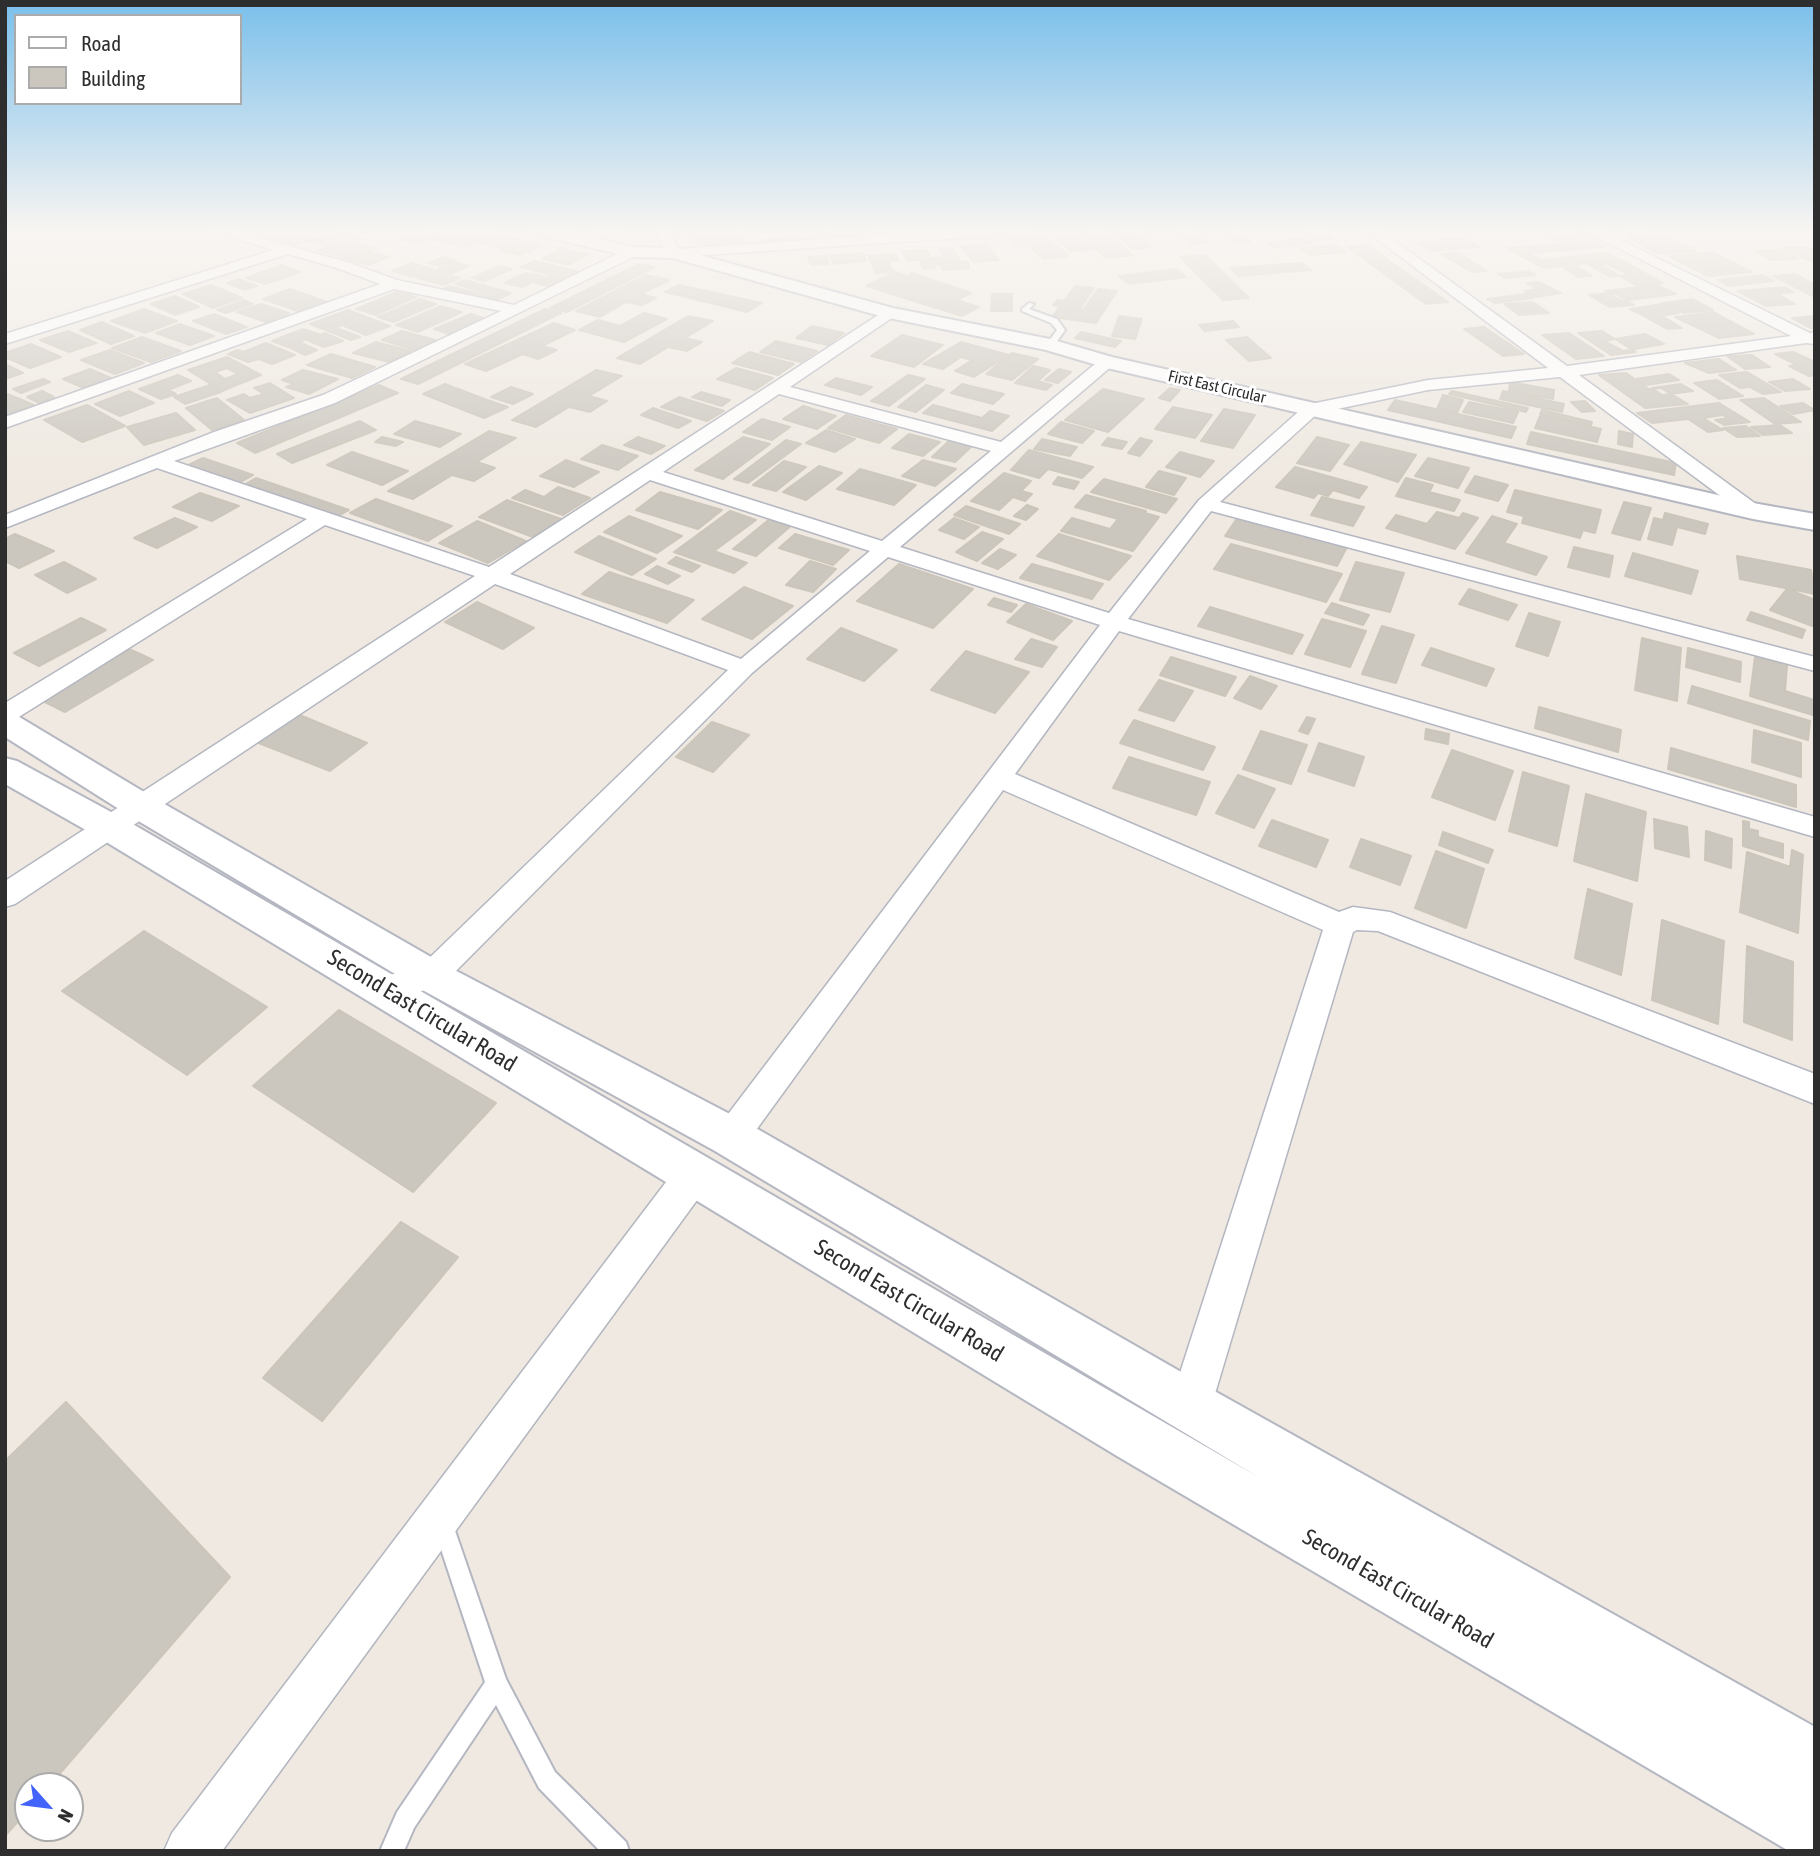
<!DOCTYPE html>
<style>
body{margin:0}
#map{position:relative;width:1820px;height:1856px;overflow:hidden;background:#efe9e1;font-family:"Asap Condensed",sans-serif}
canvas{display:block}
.frame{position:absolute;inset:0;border:7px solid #2e2e2e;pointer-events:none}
.legend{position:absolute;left:14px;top:14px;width:228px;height:91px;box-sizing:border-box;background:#fff;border:2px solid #ababab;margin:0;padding:9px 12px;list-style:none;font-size:21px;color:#2e2e2e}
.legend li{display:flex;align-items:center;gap:14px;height:35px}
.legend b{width:35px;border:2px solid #ababab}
.north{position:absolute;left:14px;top:1772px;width:70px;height:70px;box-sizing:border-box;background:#fff;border:2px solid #ababab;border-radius:50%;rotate:118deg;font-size:19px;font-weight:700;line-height:28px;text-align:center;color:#2e2e2e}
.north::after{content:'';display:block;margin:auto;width:24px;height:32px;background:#4264fb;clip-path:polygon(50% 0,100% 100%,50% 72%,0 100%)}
</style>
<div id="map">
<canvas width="1820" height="1856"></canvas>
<div class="frame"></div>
<ul class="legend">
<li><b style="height:9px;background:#fff"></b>Road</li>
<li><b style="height:19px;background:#cbc7bf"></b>Building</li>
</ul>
<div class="north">N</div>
</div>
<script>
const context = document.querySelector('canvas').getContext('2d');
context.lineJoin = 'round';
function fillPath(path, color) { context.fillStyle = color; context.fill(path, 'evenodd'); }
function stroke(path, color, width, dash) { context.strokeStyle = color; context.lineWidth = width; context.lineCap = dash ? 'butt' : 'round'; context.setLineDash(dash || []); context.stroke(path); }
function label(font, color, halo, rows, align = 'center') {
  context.font = font + ' "Asap Condensed",sans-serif'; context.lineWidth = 6; context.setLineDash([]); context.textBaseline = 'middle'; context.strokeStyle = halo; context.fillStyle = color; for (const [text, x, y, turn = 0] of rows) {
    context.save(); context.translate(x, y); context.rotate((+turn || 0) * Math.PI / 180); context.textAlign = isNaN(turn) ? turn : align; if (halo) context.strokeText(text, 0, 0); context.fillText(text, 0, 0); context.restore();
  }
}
const building = new Path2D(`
 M338,230H356L365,232L351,237L331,233Z
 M424,230H451L415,244L399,239Z
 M456,230H485L498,233L463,247L432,239Z
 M890,230H929L932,234L875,239L870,232Z
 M1102,230L1133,255L1107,258L1077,233Z
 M1145,230L1150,235L1118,238L1112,232Z
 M1176,230H1192L1207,243L1192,245Z
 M1301,230H1321L1332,239L1314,240Z
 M1574,230L1588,237L1556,241L1542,234Z
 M1622,230H1647L1656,235L1634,236Z
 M288,231L315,238L295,245L269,237Z
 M740,231L746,246L699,250L694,235Z
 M828,231L831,235L862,232L867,240L813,245L806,233Z
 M1239,231L1252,242L1236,243L1223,232Z
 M1664,234L1696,251L1657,254L1626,236Z
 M327,235L342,238L325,245L310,242Z
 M499,235L520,240L501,248L480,243Z
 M1075,235L1092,249L1071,252L1055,237Z
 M1045,236L1052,244L1015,247L1009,238Z
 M356,237L363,239L353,242L375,249L348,259L318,250Z
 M800,237L803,244L764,247L761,240Z
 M1140,237L1152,247L1133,249L1121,239Z
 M1304,238L1312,243L1275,248L1267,243Z
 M1465,238L1480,247L1430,251L1416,242Z
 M523,240L543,245L520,255L499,250Z
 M1593,241L1604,247L1518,254L1508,248Z
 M987,244L999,260L973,262L961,246Z
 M1056,245L1069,256L1044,259L1031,248Z
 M1335,245L1345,252L1310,255L1300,248Z
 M1367,245L1448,302L1426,304L1347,247Z
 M1792,247L1815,249V263L1781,248Z
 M952,248L961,262H968L969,268L943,270L939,264H936L932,258L945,257L940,249Z
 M562,249L588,254L568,265L542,259Z
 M926,250L936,268L923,269L919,260L907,261L902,251Z
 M1782,250L1798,259L1771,260L1755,251Z
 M369,252L389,257L368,265L348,260Z
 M1456,252L1487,271L1472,272L1441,254Z
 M1712,252L1752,272L1708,276L1669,256Z
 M863,253L866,261L834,264L830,256Z
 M1607,253L1620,260L1544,268L1521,256L1531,255L1541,260Z
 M895,254L899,261H888L893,272L876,273L868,256Z
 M1205,255L1249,298L1223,300L1180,257Z
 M826,256L829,264L811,265L808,257Z
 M444,257L455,260L439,266L428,263Z
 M1621,260L1663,283L1637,286L1596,262Z
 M535,261L577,271L563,278L521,267Z
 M455,262L469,266L448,275L460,278L444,285L417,278Z
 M412,263L433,269L414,277L392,271Z
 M1302,263L1311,270L1239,276L1230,268Z
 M639,264L655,267L567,312L550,308Z
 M1607,264L1629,275L1610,277L1589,265Z
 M282,265L301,272L265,284L246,278Z
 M500,266L512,269L484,281L472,278Z
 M1578,267L1592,276L1578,277L1564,268Z
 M1176,269L1186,277L1129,284L1119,276Z
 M1529,271L1536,275L1506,278L1498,274Z
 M895,272L907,276L912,273L971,293L957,300L979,307L962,316L866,286Z
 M526,273L544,276L522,287L504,283Z
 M1795,274L1815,285V297L1773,276Z
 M550,275L568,280L553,287L535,283Z
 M646,275L670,280L641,294L656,298L642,305L626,302L600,317L576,311Z
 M1762,275L1774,281L1729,286L1718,280Z
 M239,279L257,286L245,290L227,283Z
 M465,280L511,293L502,298L455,284Z
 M1538,282L1561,293L1536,297L1524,291L1538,289L1527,283Z
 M212,285L242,298L213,308L183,294Z
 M679,285L762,303L747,312L665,292Z
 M1658,285L1676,294L1622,301L1605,291Z
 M450,286L499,299L492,302L443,289Z
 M1075,286L1094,288L1080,309L1083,310L1098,289L1117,291L1096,323L1052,317L1060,306L1053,305L1057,300L1064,301Z
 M1785,287L1794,292L1777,294L1795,304L1766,306L1738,291Z
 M290,289L327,302L300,312L263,299Z
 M397,292L416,297L376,315L356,309Z
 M1614,293L1634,305L1609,307L1589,295Z
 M992,294H1012V311H991Z
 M1525,294L1533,298L1495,303L1487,299Z
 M175,296L199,307L175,315L151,304Z
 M420,299L436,304L394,322L378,317Z
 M1692,299L1713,310L1683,313L1663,303Z
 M244,300L253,304L226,313L217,310Z
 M1533,302L1549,313L1519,315L1504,304Z
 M261,304L289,313L266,322L237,312Z
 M1662,304L1679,313L1648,318L1630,309Z
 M441,306L462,312L418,332L396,325Z
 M144,309L177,321L145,333L111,321Z
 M545,309L561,313L418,384L401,379Z
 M348,310L390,326L366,335L342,325L336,328L360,337L351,340L310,324Z
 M1713,312L1754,334L1719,338L1675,317Z
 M644,313L667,319L624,342L579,330L598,320L620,326Z
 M214,314L247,327L226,334L193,321Z
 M471,314L489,320L452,335L434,329Z
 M688,316L713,321L685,338L702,342L687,351L668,347L640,364L617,358Z
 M1119,316L1142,319L1135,339L1112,336Z
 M1815,316V328H1811L1792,318Z
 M1664,317L1682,328L1667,329L1649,319Z
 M1233,321L1239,327L1205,331L1199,325Z
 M102,322L134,336L111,344L80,330Z
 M554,323L575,330L542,346L557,350L538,359L523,354L486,371L465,364Z
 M180,324L214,336L190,345L156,333Z
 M812,326L844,333L828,345L796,338Z
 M1484,327L1524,354L1503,356L1464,329Z
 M303,329L319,334L288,347L272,341Z
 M68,331L96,343L69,352L40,340Z
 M402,331L435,340L415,350L382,340Z
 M1602,331L1636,352L1611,355L1578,333Z
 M1081,332L1121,341L1115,347L1075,338Z
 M325,333L343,341L324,347L307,340Z
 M1569,333L1604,356L1576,359L1542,335Z
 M1645,334L1664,344L1623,351L1604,341Z
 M902,335L943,345L914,367L871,356Z
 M142,337L181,351L151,362L112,348Z
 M1247,337L1271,358L1249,361L1226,340Z
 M776,341L817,351L801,362L760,352Z
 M376,342L411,351L389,362L353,353Z
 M961,342L1009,355L974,377L955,371L972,360L961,357L943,369L923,364Z
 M266,343L295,355L272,364L259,359L248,362L228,354L238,350L243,352Z
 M301,343L317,350L305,355L289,347Z
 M31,344L61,357L30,368L5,357V353Z
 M110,350L144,363L115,374L81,360Z
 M749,352L794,364L778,375L732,363Z
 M1793,352L1815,362V375L1809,376L1789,366L1797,365L1775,354Z
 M1012,353L1038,359L1012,380L986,374Z
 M331,354L375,367L352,378L307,365Z
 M1752,355L1770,367L1745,369L1727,356Z
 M227,357L261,375L222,391L188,370ZM227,368L238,374L225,379L215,372Z
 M1719,359L1736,370L1709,373L1685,363Z
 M5,364L23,373L5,379Z
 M1033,366L1050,370L1038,381L1052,385L1046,390L1015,383Z
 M736,368L773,378L755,390L717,379Z
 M90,369L111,378L84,388L63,379Z
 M1059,369L1071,372L1058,383L1045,380Z
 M303,370L338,379L309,394L286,387L294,384L282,380Z
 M596,370L622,376L589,396L607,401L590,412L569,407L536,427L512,420Z
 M1747,372L1781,392L1763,394L1750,387L1740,388L1719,375Z
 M1626,373L1649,389L1661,388L1688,404L1645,408L1599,375Z
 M1669,374L1679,380L1646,385L1636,379Z
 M178,375L191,381L168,390L176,394L161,399L139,389Z
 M908,375L925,379L889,406L871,401Z
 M836,378L872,387L861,395L825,385Z
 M43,379L50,382L21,393L13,389Z
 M1793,379L1810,389L1785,391L1769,382Z
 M1717,380L1743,396L1719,399L1694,383Z
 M1510,382L1554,390L1553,399L1509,391Z
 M270,383L294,398L250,413L227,400L244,394L250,398L264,394L254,388Z
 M445,384L487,400L508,407L484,418L423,394Z
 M962,384L1004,394L993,404L951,393Z
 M1681,384L1693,391L1662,395L1652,388Z
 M210,385L221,392L185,404L174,397Z
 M379,385L398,393L255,453L237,443Z
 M926,385L944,390L916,412L898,407Z
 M511,387L533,394L513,404L491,397Z
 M1170,388L1180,390L1170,401L1159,398Z
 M1103,389L1144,399L1108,432L1065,420Z
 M42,391L54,397L39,403L27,397Z
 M129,391L154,403L120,416L95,404Z
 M1452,391L1528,408L1526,412L1449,394Z
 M1503,391L1564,404L1562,412L1500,399Z
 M701,392L730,400L722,406L692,397Z
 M5,393L34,405L5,416Z
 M1443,395L1463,400L1457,413L1437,409Z
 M679,397L724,411L707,421L661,407Z
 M217,398L244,420L212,430L186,408Z
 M1764,398L1801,422L1775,424L1740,400Z
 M1395,400L1516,427L1511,438L1388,410Z
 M1585,401L1595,411L1582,412L1571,402Z
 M1469,402L1518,412L1513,423L1463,412Z
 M1719,403L1750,422L1724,425L1715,420L1729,418L1723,415L1703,418L1723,430L1708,432L1688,419L1652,423L1637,413Z
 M1803,403L1815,410L1793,414L1780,406Z
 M87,405L125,426L82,442L44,420Z
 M933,405L982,418L990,411L1009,416L992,431L923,413Z
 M803,406L836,416L817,429L783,419Z
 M1173,407L1212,415L1195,438L1155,429Z
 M653,408L691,421L678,428L641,415Z
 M1224,409L1255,415L1233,448L1201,441Z
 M1542,410L1592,422L1591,425L1540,414Z
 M176,413L195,430L144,445L127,427Z
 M846,415L897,429L879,443L828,428Z
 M1540,416L1601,429L1597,442L1535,428Z
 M762,419L790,427L772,440L743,432Z
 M360,421L376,430L292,463L277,454Z
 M415,421L461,434L440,447L394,434Z
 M1061,422L1094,431L1082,443L1048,434Z
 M1780,425L1792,433L1763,435L1751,427Z
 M1746,426L1760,436L1737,437L1723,428Z
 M826,430L855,439L835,452L806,443Z
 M489,431L516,438L477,462L495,468L474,481L452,475L413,499L388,491Z
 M1619,431L1633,434L1632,447L1618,444Z
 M1531,432L1676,463L1674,475L1527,444Z
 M909,434L940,442L923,456L892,448Z
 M382,437L403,442L396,446L375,442Z
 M638,437L665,446L651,454L624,445Z
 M743,437L770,444L723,479L695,470Z
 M1317,437L1349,445L1330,471L1297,463Z
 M1108,438L1127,442L1122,449L1102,445Z
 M1140,438L1152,441L1140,456L1128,453Z
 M1042,439L1077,447L1070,456L1034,449Z
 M786,440L801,444L748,483L734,479Z
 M950,440L972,446L955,462L932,457Z
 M1361,442L1395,450L1416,455L1398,482L1344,464Z
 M602,445L638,456L618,470L581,459Z
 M1029,450L1093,467L1082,478L1048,469L1039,478L1011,470Z
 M352,452L408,471L382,485L327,465Z
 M1180,452L1214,461L1200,477L1166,467Z
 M203,458L253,475L227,489L176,471Z
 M1428,458L1469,468L1458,488L1415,476Z
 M566,460L599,472L574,487L540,476Z
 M923,460L956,469L935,486L902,476Z
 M784,461L806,467L776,491L753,485Z
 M819,466L842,473L806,500L783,492Z
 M1295,467L1367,487L1359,498L1333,490L1328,496L1318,493L1314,498L1276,487Z
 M860,469L916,485L894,505L837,489Z
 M1159,471L1186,478L1174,495L1146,487Z
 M1004,473L1031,481L1021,491L1032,494L1025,501L1013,497L999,510L971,501Z
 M1475,476L1508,485L1498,501L1465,492Z
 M1058,477L1079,482L1074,489L1053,484Z
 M256,478L349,510L330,521L237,489Z
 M1406,478L1433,485L1429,492L1460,500L1454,511L1396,496Z
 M1104,479L1177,499L1166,513L1091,492Z
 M558,487L590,498L563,515L512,498L525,490L544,497Z
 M1515,490L1601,510L1595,533L1583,530L1580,538L1522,523L1524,516L1507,512Z
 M660,492L722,510L698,529L636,510Z
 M200,493L239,506L212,521L173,507Z
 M1086,495L1146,511L1145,513L1159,517L1133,551L1061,531L1072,518L1110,529L1118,519L1075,507Z
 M1322,497L1364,507L1353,526L1311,515Z
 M376,499L452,526L428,541L350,513Z
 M507,500L561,519L533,537L479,517Z
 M1624,502L1651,508L1640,540L1612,533Z
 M1027,505L1038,509L1026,520L1014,516Z
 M966,506L1020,524L1009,534L954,515Z
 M730,511L756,520L714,551L747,563L734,573L674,552Z
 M1437,512L1459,518L1463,513L1478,518L1455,549L1386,528L1396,515L1427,524Z
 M1665,513L1708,524L1705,534L1677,527L1672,545L1648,539L1654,518L1663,520Z
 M629,516L682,536L657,553L604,532Z
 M1492,516L1517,524L1504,543L1547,557L1536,575L1466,553Z
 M1238,517L1347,547L1337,566L1225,536Z
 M175,518L197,527L157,548L134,538Z
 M771,518L793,524L756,556L733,549Z
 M954,518L979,527L964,539L939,530Z
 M477,521L526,541L488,563L439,543Z
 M982,532L1003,539L977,561L956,552Z
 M15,534L54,551L19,568L5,561V539Z
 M795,534L849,550L833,565L779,548Z
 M1059,534L1131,556L1109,580L1037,556Z
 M599,536L656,559L632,575L575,552Z
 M1231,544L1342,574L1326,602L1214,569Z
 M1574,547L1613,556L1609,577L1568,567Z
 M1000,549L1016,555L998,569L982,563Z
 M1633,553L1698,571L1691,594L1625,576Z
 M1737,556L1811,570L1815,594L1740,579Z
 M676,557L700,566L692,572L668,563Z
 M810,561L836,569L813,592L786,585Z
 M64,562L96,579L67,593L35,575Z
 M1356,562L1404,573L1390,612L1340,600Z
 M899,564L973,589L933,628L857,601Z
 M1032,564L1103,584L1092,599L1020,578Z
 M657,566L680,576L668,584L645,574Z
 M609,572L694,600L667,623L582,594Z
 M744,587L793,606L752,639L702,619Z
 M1469,589L1517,605L1508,620L1459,604Z
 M1787,589L1815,600V627L1770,610Z
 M994,598L1017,605L1011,612L988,605Z
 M477,602L534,628L503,649L445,622Z
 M1332,603L1369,615L1363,625L1325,613Z
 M1026,604L1072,621L1053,640L1007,622Z
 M1210,607L1303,635L1292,654L1198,626Z
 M1751,612L1805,630L1802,638L1747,620Z
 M1529,613L1560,622L1548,656L1516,646Z
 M81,618L106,630L39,666L14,653Z
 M1322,619L1366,631L1350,667L1305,654Z
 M1382,626L1414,635L1396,683L1362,674Z
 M841,628L897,650L864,681L807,659Z
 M1642,638L1681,648L1677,701L1635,690Z
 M1031,639L1057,647L1042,667L1015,659Z
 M127,648L153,660L65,712L39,699Z
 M1431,648L1494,669L1486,686L1422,665Z
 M1688,648L1741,662L1740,682L1686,667Z
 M966,651L1029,672L995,713L931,690Z
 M1171,657L1236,677L1225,696L1160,675Z
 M1755,657L1787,666L1785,691L1814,700L1813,715L1750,696Z
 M1250,676L1277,686L1261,709L1234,698Z
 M1159,680L1193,691L1174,721L1139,710Z
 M1692,686L1810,721L1808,740L1688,703Z
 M1539,707L1621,730L1618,752L1535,728Z
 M295,713L367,743L330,771L251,740Z
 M1307,717L1315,719L1308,734L1299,731Z
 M1134,720L1215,747L1203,770L1120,743Z
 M712,722L749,735L713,772L676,757Z
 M1426,729L1449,734L1448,744L1425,739Z
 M1754,730L1801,743V777L1752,762Z
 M1261,731L1307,745L1291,784L1243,769Z
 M1319,743L1364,757L1354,786L1308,771Z
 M1671,748L1796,785V807L1668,769Z
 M1452,750L1513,771L1495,820L1432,797Z
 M1129,757L1210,782L1196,815L1113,788Z
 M1523,772L1569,786L1557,846L1509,831Z
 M1238,775L1275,789L1254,828L1216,813Z
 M1586,794L1646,812L1637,881L1574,861Z
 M1654,819L1687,827L1689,857L1655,848Z
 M1272,820L1328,840L1316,867L1259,846Z
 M1743,821L1749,822V829L1758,831V837L1783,844V858L1743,846Z
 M1706,831L1732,839L1731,868L1705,860Z
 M1443,832L1493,850L1488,863L1439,845Z
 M1361,839L1411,856L1400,885L1350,867Z
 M1792,850L1803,855L1798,933L1740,912L1747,852L1790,867Z
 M1436,851L1484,869L1466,928L1415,908Z
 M1588,889L1632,904L1621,975L1575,958Z
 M1662,920L1724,941L1718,1024L1652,1000Z
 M144,931L267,1007L187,1075L62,991Z
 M1747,946L1793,962L1792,1040L1744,1022Z
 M339,1010L496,1103L413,1192L253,1086Z
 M401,1222L458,1257L322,1421L263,1378Z
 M66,1402L230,1577L49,1786H28V1810L5,1836V1461Z`);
const lane = new Path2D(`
 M1029,303L1034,304L1029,309L1057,319L1065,330L1053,347L1046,345L1057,330L1051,323L1022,311V309Z
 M442,1512L449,1515L452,1522L506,1679L555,1772L626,1842L629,1851H600L539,1788L496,1705L414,1828L404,1851H380L397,1812L485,1682L432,1522L435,1515Z`);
const street = new Path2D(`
 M209,230H230L347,262L397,280L514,305L627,249H637V255L335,403L174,461L489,567L886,310H896L899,313L790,387L1001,442L1101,359H1113L1115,362L1113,365L900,547L1109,613L1199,500L1306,405L1428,380L1548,368L1365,230H1380L1567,366L1791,336L1583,230H1600L1810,333L1815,332V344L1806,343L1579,375L1760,507L1763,511L1760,515H1746L1560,377L1428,390L1318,413L1220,502L1815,657V671L1211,511L1128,619L1815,817V837L1119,631L1015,774L1339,912L1353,907L1390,912L1815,1074V1104L1378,931L1357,930L1353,932L1211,1407L1205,1422L1190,1428L1175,1422L1169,1407L1323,930L1003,790L743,1148L731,1153L719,1148L714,1137L719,1126L1100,625L888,557L752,673L442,985L384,1002L373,998L368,989L373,980L421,966L728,670L495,584L15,904L5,907V881L475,576L325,525L14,720L5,722V703L307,519L157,468L5,528V515L214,432L323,395L501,311L394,289L5,428V417L380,284L337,268L288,254L5,344V334L273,250ZM779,394L991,451L882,541L663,472ZM650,480L870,551L741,659L510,574Z
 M600,230H620L583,244L576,240Z
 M656,230H669L678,249L959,230H1027L1021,234L674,257L667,253Z
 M695,1156L708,1161L713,1173L708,1185L222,1851H164L172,1833L682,1161Z`);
const secondary = new Path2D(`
 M532,230H562L632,247L674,248L893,308L1050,339L1112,357L1753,503L1815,514V530L1753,519L1107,368L1046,350L884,317L673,258L632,257L534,234Z
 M5,712L16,715L154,798L445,965L747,1123L1209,1388L1815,1727V1851H1789L1117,1456L98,837L5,784V758L17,761L124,819L1260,1478L715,1151L417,987L130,816L5,737Z`);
const farStreetnames = [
 ["First East Circular",1217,387,13]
];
const nearStreetnames = [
 ["Second East Circular Road",422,1011,31],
 ["Second East Circular Road",909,1301,31],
 ["Second East Circular Road",1398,1589,30]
];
fillPath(building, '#cbc7bf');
stroke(building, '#cbc5ba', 2);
stroke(lane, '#b4b7c1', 4);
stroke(street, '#b4b7c1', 3);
stroke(secondary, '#b4b7c1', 4);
fillPath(lane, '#fff');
fillPath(street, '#fff');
fillPath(secondary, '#fff');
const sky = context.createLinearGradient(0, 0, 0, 490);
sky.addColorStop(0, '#7abfeb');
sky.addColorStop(0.47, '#f8f5f2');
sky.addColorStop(1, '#f8f5f200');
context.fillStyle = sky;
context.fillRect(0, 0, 1820, 490);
label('16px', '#2e2e2e', '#fff', farStreetnames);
label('23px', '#2e2e2e', '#fff', nearStreetnames);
</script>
